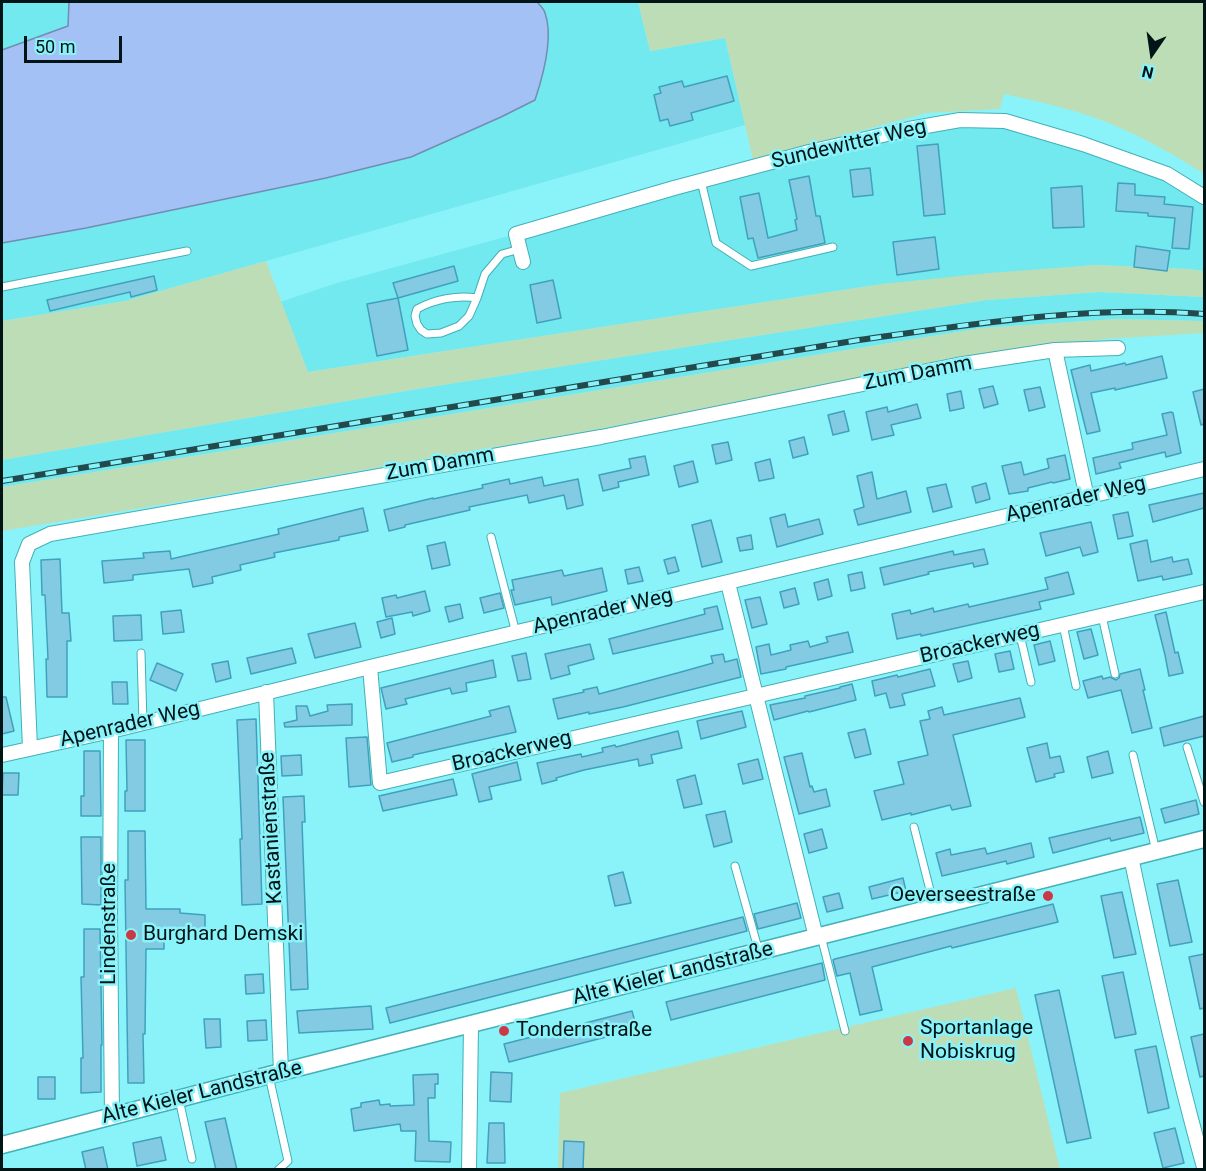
<!DOCTYPE html>
<meta charset="utf-8">
<style>
body{margin:0}
#map{position:relative;width:1206px;height:1171px;overflow:hidden;background:#8af3fa;font-family:Roboto,sans-serif}
canvas{display:block}
.frame{position:absolute;inset:0;border:3px solid #011517;pointer-events:none}
.north{position:absolute;left:1122px;top:24px;width:60px;height:60px;-webkit-text-stroke:4px #8af3fa;paint-order:stroke;rotate:193deg;font-size:16px;font-weight:700;line-height:24px;text-align:center;color:#011517}
.north::after{content:'';display:block;margin:auto;width:21px;height:27px;background:#011517;clip-path:polygon(50% 0,100% 100%,50% 72%,0 100%)}
.scale{position:absolute;left:24px;top:36px;width:98px;height:27px;box-sizing:border-box;border:3px solid #011517;border-top:0;padding-left:8px;font-size:18px;line-height:21px;white-space:nowrap;color:#011517;-webkit-text-stroke:4px #8af3fa;paint-order:stroke}
</style>
<div id="map">
<canvas width="1206" height="1171"></canvas>
<div class="frame"></div>
<div class="north">N</div>
<div class="scale">50 m</div>
</div>
<script>
const context = document.querySelector('canvas').getContext('2d');
context.lineJoin = 'round';
function fillPath(path, color) { context.fillStyle = color; context.fill(path, 'evenodd'); }
function stroke(path, color, width, dash) { context.strokeStyle = color; context.lineWidth = width; context.lineCap = dash ? 'butt' : 'round'; context.setLineDash(dash || []); context.stroke(path); }
function label(font, color, halo, rows, align = 'center') {
  context.font = font + ' Roboto,sans-serif'; context.lineWidth = 5; context.setLineDash([]); context.textBaseline = 'middle'; context.strokeStyle = halo; context.fillStyle = color; for (const [text, x, y, turn = 0] of rows) {
    context.save(); context.translate(x, y); context.rotate((+turn || 0) * Math.PI / 180); context.textAlign = isNaN(turn) ? turn : align; if (halo) context.strokeText(text, 0, 0); context.fillText(text, 0, 0); context.restore();
  }
}
const built = new Path2D(`
 M2,2H638L650,51L725,38L745,125L125,301L2,321Z
 M1005,121L1083,144L1204,197V271L1188,269L1096,265L882,284L308,372L280,302L337,283L545,226L909,129Z
 M1099,292L1204,297V321L1116,319L982,328L2,487V460L417,389L987,300Z`);
const green = new Path2D(`
 M638,2H1204V174C1175,155 1144,138 1111,124C1077,110 1040,102 1004,94L1000,109L927,113L753,160L725,38L650,51Z
 M266,261L308,372L882,284L989,273L1096,265L1188,269L1204,271V297L1099,292L987,300L417,389L2,460V321L125,301Z
 M1116,319L1204,321V333L1105,339L997,352L584,432L184,501L2,531V487L982,328Z
 M1016,988L1060,1169L558,1170L560,1093Z`);
const water = new Path2D(`
 M69,2H537C540,5 544,9 545,13C554,38 543,76 535,100L501,117L411,157L326,178L86,228L2,243V50L68,26Z`);
const building = new Path2D(`
 M727,76L734,101L691,113L693,120L670,126L668,119L660,121L654,95L661,93L659,87L682,81L684,87Z
 M938,144L945,214L924,216L917,146Z
 M870,168L873,195L853,197L850,170Z
 M809,176L816,216H820L825,243L758,258L753,238L748,239L740,197L759,193L768,238L797,230L795,220L797,219L789,180Z
 M1118,183L1135,184V195L1165,197L1164,204L1193,207L1189,249L1172,248L1175,218L1148,216V213L1116,211Z
 M1082,186L1084,227L1053,228L1051,188Z
 M935,237L939,269L897,275L893,242Z
 M1136,246L1170,251L1167,271L1134,267Z
 M454,266L458,281L398,298L393,283Z
 M154,276L157,290L131,297L130,292L50,311L47,300Z
 M553,280L561,318L537,323L530,285Z
 M398,298L408,350L377,356L367,304Z
 M1162,356L1167,378L1115,390V388L1091,393L1100,431L1087,434L1071,370L1090,365L1091,371L1125,363L1126,365Z
 M993,386L998,404L984,408L979,389Z
 M1040,387L1045,407L1029,411L1024,390Z
 M1204,389V424L1201,425L1193,392Z
 M961,391L964,408L950,411L947,394Z
 M917,404L921,418L891,425L894,435L872,440L866,412L887,407L888,412Z
 M844,411L849,431L833,435L828,415Z
 M1171,412L1173,413L1181,453L1166,457L1165,452L1119,463L1121,468L1096,474L1093,458L1133,449L1132,443L1167,435L1162,414Z
 M804,437L808,454L793,458L789,441Z
 M728,442L732,460L716,464L712,445Z
 M1065,455L1070,479L1053,483L1052,482L1028,488V491L1009,494L1002,466L1021,462L1024,475L1049,468L1047,459Z
 M645,456L649,475L618,482L619,487L603,491L599,475L631,468L629,459Z
 M770,459L774,478L759,481L755,463Z
 M693,461L698,482L679,487L674,466Z
 M872,472L877,499L906,491L911,512L858,525L854,510L864,507L857,476Z
 M542,477L544,486L578,479L583,505L567,509L564,495L529,503L527,495L469,507L470,510L405,525V527L389,531L384,510L433,498V499L483,488L482,485L509,479L510,484Z
 M986,483L990,499L976,503L972,487Z
 M946,484L952,507L933,512L927,488Z
 M1204,493V508L1153,522L1149,505Z
 M363,508L368,531L339,537V540L274,553L275,557L240,565L241,570L212,577L213,583L193,587L189,569L133,575V580L104,583L102,561L144,558L143,553L170,551L171,559L279,534L278,529Z
 M1128,512L1133,536L1118,539L1113,515Z
 M785,514L788,527L819,519L823,534L777,547L770,518Z
 M711,520L722,562L702,567L692,525Z
 M1091,522L1098,552L1083,556L1080,547L1046,556L1040,533Z
 M751,535L753,549L740,551L737,538Z
 M1147,540L1151,562L1172,557L1173,562L1188,559L1192,574L1163,580L1162,576L1138,581L1130,544Z
 M445,542L450,565L432,569L427,546Z
 M984,549L988,564L974,567L973,563L928,572L929,574L884,585L880,568L953,551L954,555Z
 M675,557L679,571L668,574L664,560Z
 M60,559L62,613H69L71,641H67V697H47L46,659H48L45,595H42L41,560Z
 M639,567L643,581L628,584L625,570Z
 M602,568L607,591L552,605L551,597L515,605L511,590H514L512,580L562,570L564,576Z
 M862,572L865,588L851,591L848,575Z
 M1068,572L1074,594L1039,602L1041,609L921,636V634L897,639L892,614L910,610L911,614L933,608L934,612L968,604L969,607L1048,589L1045,578Z
 M828,579L832,596L818,600L814,583Z
 M795,588L799,604L784,608L780,592Z
 M425,591L430,611L413,616L412,612L386,617L382,598L396,595L397,598Z
 M500,593L504,608L484,613L480,598Z
 M760,597L767,624L752,628L745,600Z
 M460,604L463,618L449,622L445,607Z
 M717,606L723,629L613,654L609,639L705,614L704,609Z
 M181,610L184,632L163,634L161,612Z
 M1166,612L1175,653L1178,652L1183,673L1169,676L1165,655L1155,615Z
 M141,615L142,640L114,641L113,616Z
 M392,618L395,634L381,638L377,622Z
 M355,623L361,647L315,658L308,634Z
 M1091,629L1098,655L1084,659L1077,632Z
 M848,632L853,652L786,667V669L761,674L756,647L769,644L771,655L791,650L790,645L808,641L810,647L828,642L826,637Z
 M1050,641L1055,661L1039,665L1034,645Z
 M590,644L594,659L568,666L570,674L551,679L545,654Z
 M292,648L296,663L251,674L247,658Z
 M1010,651L1014,669L999,672L995,654Z
 M526,653L531,679L518,681L512,656Z
 M723,654L725,662L737,659L741,677L623,707L589,714V712L558,719L553,699L584,692L583,690L597,687L599,694L681,672L713,663L711,656Z
 M493,660L496,677L466,683L467,691L452,694L450,688L405,699L407,704L386,709L381,688Z
 M228,661L231,678L216,682L212,664Z
 M968,661L972,678L958,682L953,664Z
 M157,663L183,674L176,691L150,680Z
 M930,669L935,686L902,694L905,705L890,708L886,693L875,696L872,681L897,675L898,677Z
 M1140,669L1145,690H1143L1152,728L1132,733L1121,690L1088,698L1083,681L1102,676L1103,679L1110,677L1116,680L1119,678L1120,674Z
 M112,682H127L128,704H113Z
 M852,684L856,700L809,712L808,711L774,720L770,705L805,698V696L840,688V687Z
 M2,697H6L14,731L2,734Z
 M1020,698L1025,717L953,735L971,806L952,810L950,805L911,815V813L882,820L874,791L904,784L898,762L928,755L920,721L930,719L928,711L942,707L944,715Z
 M352,704V725L285,727L284,723L297,720L296,706H307L310,716L328,711L327,705Z
 M509,706L516,732L413,755V757L392,762L387,743L491,716L489,711Z
 M742,711L746,727L701,739L697,721Z
 M1204,716V736L1164,746L1160,728Z
 M256,719L262,904L242,905L240,839H242L237,720Z
 M865,729L871,754L855,758L848,733Z
 M678,731L682,748L651,755L653,763L639,766L638,759L584,770L556,778L557,780L542,784L537,763L581,754L582,757L603,752L602,748L615,745L616,747Z
 M367,737L371,785L349,787L346,738Z
 M126,740H145V811H125V791H127Z
 M1047,743L1050,758L1060,756L1064,772L1054,774L1055,777L1036,782L1027,748Z
 M84,751H100L101,816H81V796H84Z
 M1108,751L1113,773L1092,778L1087,757Z
 M802,753L810,787L812,786L814,792L826,789L830,806L799,814L784,757Z
 M301,755L302,775L282,776L281,756Z
 M758,759L763,779L743,784L738,764Z
 M517,762L521,780L489,787L492,799L479,802L472,774Z
 M3,773H19L18,795H2Z
 M695,775L702,804L684,808L677,780Z
 M453,779L457,795L383,811L379,796Z
 M304,796L305,822H302L308,989L291,990L283,797Z
 M1196,800L1199,814L1165,823L1161,809Z
 M725,811L732,842L714,847L706,815Z
 M1140,817L1144,833L1111,841L1110,838L1053,853L1049,838Z
 M822,829L827,848L809,853L804,834Z
 M128,831H145L146,909H180V913L205,915V933H164V949H146L145,1034H143L144,1083H128L125,880H128Z
 M81,837H101V905L82,904Z
 M1031,843L1034,857L1007,864L1006,861L942,876L936,853L950,849L951,855L985,848L987,854Z
 M623,872L631,903L615,906L608,876Z
 M903,878L906,891L872,899L869,887Z
 M1178,880L1192,942L1170,946L1157,884Z
 M1122,892L1136,954L1114,958L1101,896Z
 M839,893L843,908L827,912L823,897Z
 M797,903L801,918L758,929L754,914Z
 M1053,904L1058,922L952,948L951,946L872,967L882,1010L860,1015L850,973L837,976L833,960L835,959Z
 M743,917L747,931L390,1023L386,1008Z
 M84,929H100L102,1045H101V1092L81,1093V1058H83L81,977H84Z
 M1204,954V1008L1200,1009L1189,957Z
 M822,963L825,980L671,1020L666,1002Z
 M1123,972L1136,1034L1115,1038L1102,976Z
 M263,974L264,993L246,994L245,975Z
 M1059,990L1091,1138L1067,1143L1035,995Z
 M371,1006L373,1029L299,1033L297,1011Z
 M632,1011L637,1029L509,1062L504,1044Z
 M204,1019H220L221,1047L206,1048Z
 M266,1020L267,1040L248,1041L247,1021Z
 M1204,1034V1076L1200,1077L1191,1037Z
 M1156,1046L1169,1108L1148,1113L1135,1050Z
 M491,1072L512,1073L511,1102L490,1101Z
 M438,1074V1084H435V1098H428L429,1141L451,1142L450,1162L415,1161L416,1131H401L400,1124L354,1131L351,1109L361,1107V1103L379,1100L380,1105L390,1104V1106L414,1105L413,1075Z
 M38,1077H55V1099H38Z
 M225,1118L237,1170H216L205,1122Z
 M489,1123H504L505,1163H487Z
 M1175,1128L1184,1163L1163,1168L1154,1133Z
 M161,1137L166,1160L137,1166L133,1143Z
 M564,1141L584,1142L583,1170H563Z
 M103,1147L108,1170H86L82,1152Z`);
const service = new Path2D(`
 M701,181L716,243L751,266L833,247
 M2,287L187,251
 M477,298C457,295 435,299 417,309L415,316L417,324L421,330L427,334L441,333L459,326L469,316L477,298L485,274L502,254L520,249
 M491,537L516,633
 M1102,616L1115,674
 M1063,625L1076,686
 M1020,635L1031,682
 M141,653L143,723
 M1187,747L1204,802
 M1133,755L1156,851
 M914,827L934,906
 M735,866L759,952
 M821,936L845,1031
 M269,1076L288,1161L278,1170
 M179,1099L192,1159`);
const minor = new Path2D(`
 M523,262L516,234L674,188L809,152L909,129L960,120L1005,121L1083,144L1167,174L1204,197
 M1055,350L1118,348
 M728,583L816,937
 M370,667L380,783L1204,592
 M266,692L281,1072
 M111,731L110,914L112,1116
 M30,748L22,562L29,544L50,534L601,437L957,365L1055,350L1087,498
 M2,755L111,731L370,667L1204,469
 M1131,857C1153,961 1175,1064 1204,1167
 M469,1170L471,1025`);
const tertiary = new Path2D(`
 M2,1145L281,1072L1204,839`);
const rail = new Path2D(`
 M2,481L859,340C973,324 1089,305 1204,314`);
const markers = [
 [1048,896,6,"#ca3a46"],
 [131,935,6,"#ca3a46"],
 [504,1031,6,"#ca3a46"],
 [908,1041,6,"#ca3a46"]
];
const streetNames = [
 ["Sundewitter Weg",849,145,-13],
 ["Zum Damm",918,374,-11],
 ["Zum Damm",440,465,-10],
 ["Apenrader Weg",1076,500,-13],
 ["Apenrader Weg",603,612,-13],
 ["Broackerweg",980,644,-13],
 ["Apenrader Weg",130,725,-13],
 ["Broackerweg",512,752,-13],
 ["Kastanienstraße",272,828,-93],
 ["Lindenstraße",110,924,-90],
 ["Alte Kieler Landstraße",673,974,-14],
 ["Alte Kieler Landstraße",202,1093,-14]
];
const poiNames = [
 ["Oeverseestraße",1036,896,"right"],
 ["Burghard Demski",143,935],
 ["Sportanlage",920,1029],
 ["Nobiskrug",920,1053],
 ["Tondernstraße",516,1031]
];
fillPath(built, '#72e8ef');
fillPath(green, '#bdddb7');
fillPath(water, '#a3c1f5');
stroke(water, '#728db2', 1.5);
fillPath(building, '#82cbe3');
stroke(building, '#40a1bd', 1.5);
stroke(service, '#42b0b7', 9);
stroke(minor, '#42b0b7', 16);
stroke(tertiary, '#42b0b7', 19);
stroke(service, '#fff', 7);
stroke(minor, '#fff', 14);
stroke(tertiary, '#fff', 16);
stroke(rail, '#224a4d', 6);
stroke(rail, '#8af3fa', 4, [11]);
for (const [x, y, r, color] of markers) { const dot = new Path2D(); dot.arc(x, y, r, 0, 2 * Math.PI); context.fillStyle = color; context.fill(dot); stroke(dot, '#8af3fa', 2); }
label('21px', '#011517', '#8af3fa', streetNames);
label('21px', '#011517', '#8af3fa', poiNames, 'left');
</script>
